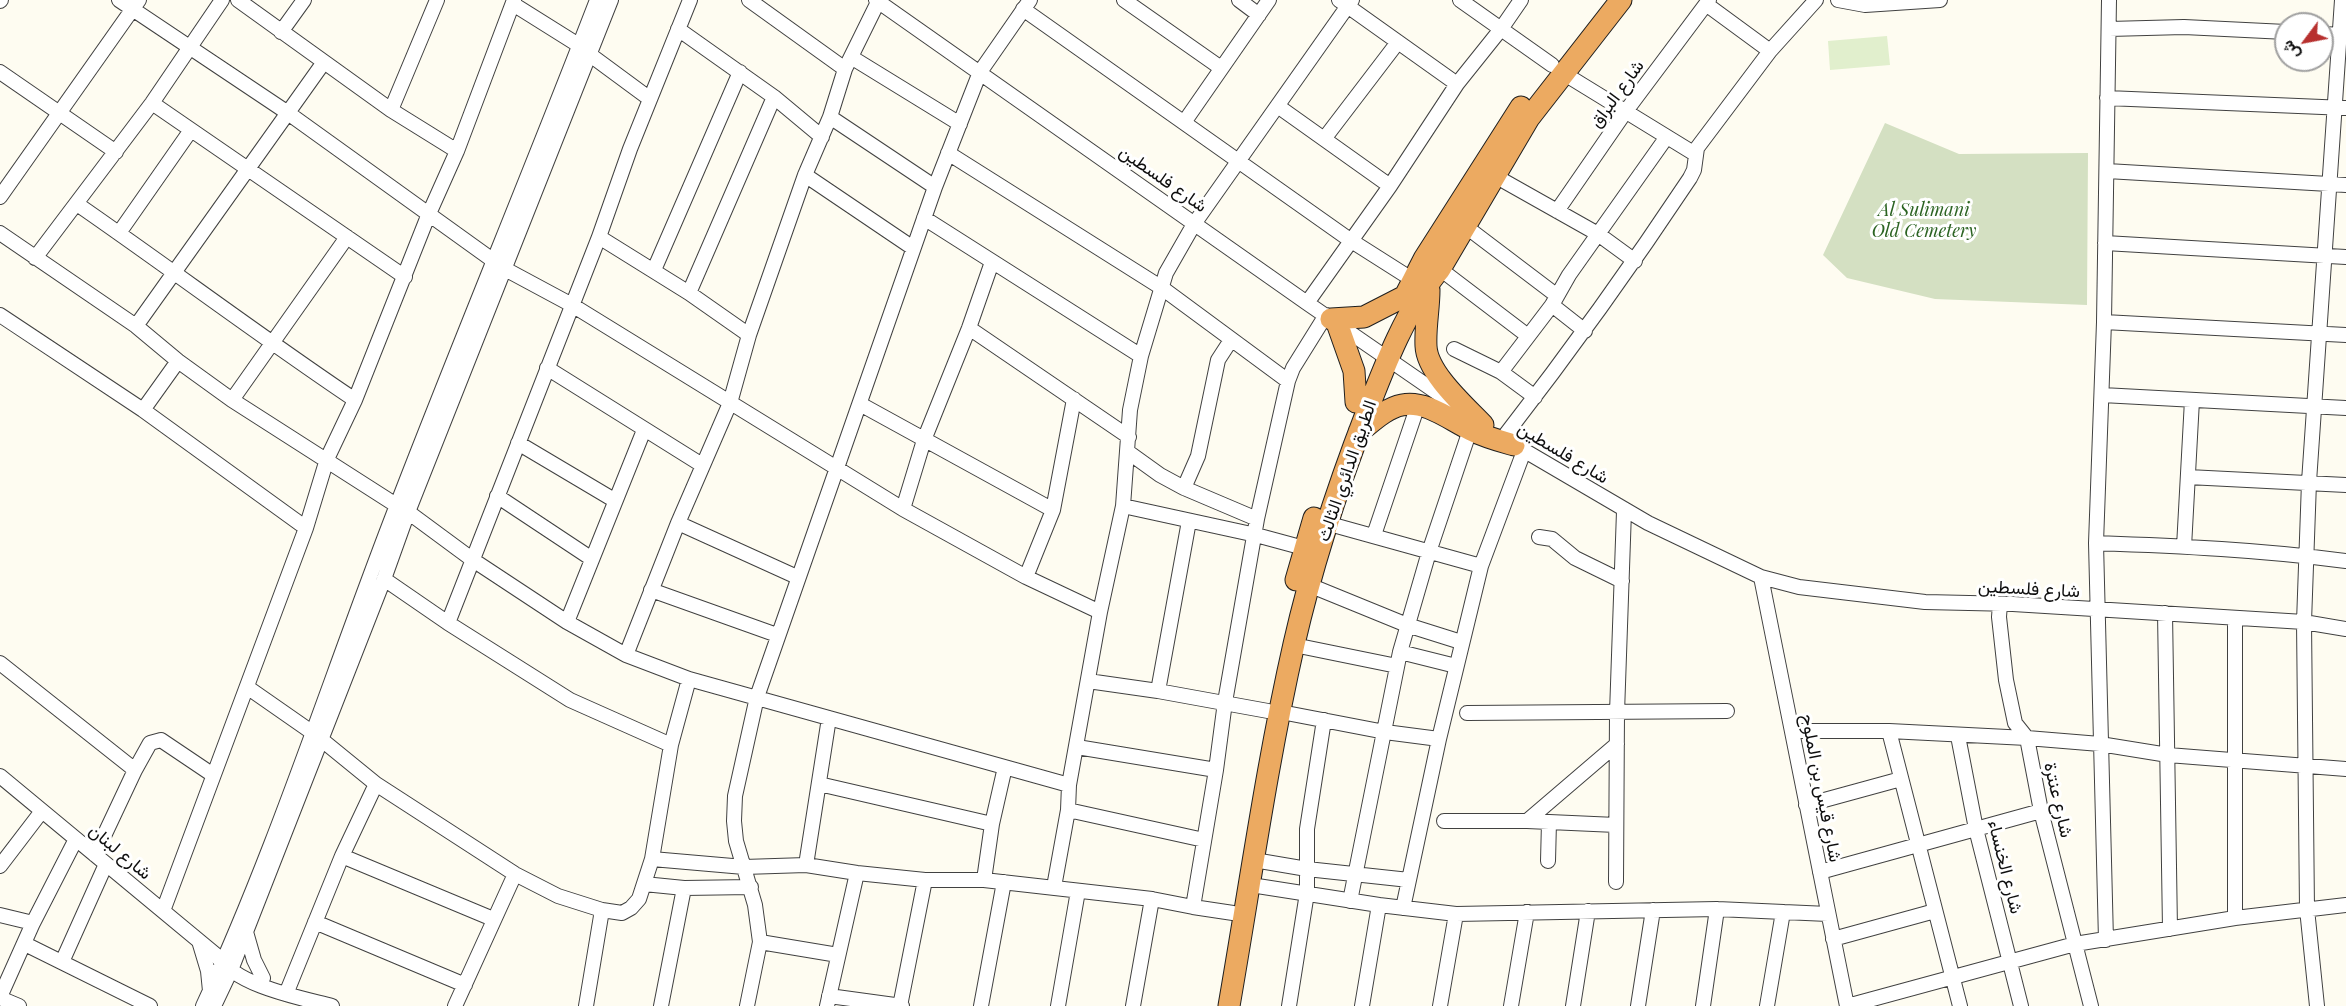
<!DOCTYPE html>
<meta charset="utf-8">
<style>
body{margin:0}
#map{position:relative;width:2346px;height:1006px;overflow:hidden;background:#fefcf1;font-family:"Playfair Display",Vazirmatn,serif}
canvas{display:block}
.north{position:absolute;left:2274px;top:12px;width:60px;height:60px;box-sizing:border-box;background:#fff;border:2px solid #9f9f9f;border-radius:50%;rotate:238deg;font-size:16px;font-weight:700;line-height:24px;text-align:center;color:#0e0e0e}
.north::after{content:'';display:block;margin:auto;width:21px;height:27px;background:#b7302e;clip-path:polygon(50% 0,100% 100%,50% 72%,0 100%)}
</style>
<div id="map">
<canvas width="2346" height="1006"></canvas>
<div class="north">ش</div>
</div>
<script>
const context = document.querySelector('canvas').getContext('2d');
context.lineJoin = 'round';
function fillPath(path, color) { context.fillStyle = color; context.fill(path, 'evenodd'); }
function stroke(path, color, width, dash) { context.strokeStyle = color; context.lineWidth = width; context.lineCap = dash ? 'butt' : 'round'; context.setLineDash(dash || []); context.stroke(path); }
function label(font, color, halo, rows, align = 'center') {
  context.font = font + ' "Playfair Display",Vazirmatn,serif'; context.lineWidth = 6; context.setLineDash([]); context.textBaseline = 'middle'; context.strokeStyle = halo; context.fillStyle = color; for (const [text, x, y, turn = 0] of rows) {
    context.save(); context.translate(x, y); context.rotate((+turn || 0) * Math.PI / 180); context.textAlign = isNaN(turn) ? turn : align; if (halo) context.strokeText(text, 0, 0); context.fillText(text, 0, 0); context.restore();
  }
}
const cemetery = new Path2D(`
 M1885,123L1959,154L2088,153L2087,305L1935,299L1847,278L1823,255Z`);
const pitch = new Path2D(`
 M1887,36L1890,65L1830,70L1828,41Z`);
const minor = new Path2D(`
 M119,0L288,113L505,269L572,305L903,509L1026,577L1100,612
 M238,0L391,110L457,151
 M749,0L845,69
 M876,0L1307,303L1452,403
 M1124,0L1221,68
 M1239,0L1259,15
 M1339,0L1457,84
 M1460,0L1552,65
 M1838,0L1865,5L1940,0
 M0,1L1,0
 M513,4L580,46
 M1706,4L1770,51
 M1023,9L1350,240L1413,280
 M678,29L774,97L822,137
 M2109,29L2184,27L2286,32
 M281,32L304,0
 M2322,34L2346,35
 M589,54L650,99
 M851,57L960,124
 M0,72L116,152
 M1563,73L1695,154
 M2107,98L2346,108
 M152,103L405,277
 M1279,107L1390,186
 M391,110L437,0
 M830,117L935,187
 M1185,121L1269,0
 M1324,139L1398,42
 M948,153L1162,288L1288,381
 M2107,171L2346,185
 M805,175L913,248
 M1495,176L1598,234L1635,261
 M0,197L139,0
 M77,204C171,269 261,337 355,400
 M1557,211L1626,111L1709,0
 M924,218L1141,356
 M1465,226L1556,295
 M0,233L136,326L178,361L232,400L396,505
 M119,233L191,130
 M599,237L689,293L749,335
 M2105,243L2346,257
 M35,258L152,103L222,0
 M1440,269L1528,336
 M654,270L740,72
 M689,293L774,97
 M1307,303L1390,186L1457,84L1501,29L1521,0
 M1552,305L1585,331
 M0,315L143,410L306,528
 M2104,322L2346,335
 M136,326L324,62
 M969,328L1129,437
 M1231,340L1218,360L1198,456L1184,488L1257,519
 M1454,349L1501,372
 M547,368L702,465
 M2102,395L2346,408
 M1535,397L1501,372L1552,305L1569,275L1666,138
 M232,400L347,237
 M860,404L1053,510
 M143,410L178,361
 M1503,438C1569,353 1631,267 1690,178L1694,170L1697,148L1770,51L1816,0
 M1508,441L1648,523L1761,577L1799,587L1925,602L2013,604L2304,622L2346,629
 M518,443L614,500
 M1128,452L1160,475L1184,488
 M2188,477L2346,485
 M497,496L592,559
 M1123,506L1256,535L1304,548
 M903,509L924,440L969,328L992,262
 M408,512L473,560L567,622L626,655L689,679L1069,785
 M1189,521L1158,691L1268,711
 M678,523L797,577
 M1326,523L1481,566
 M1374,535L1418,405
 M1539,537L1552,539L1575,558L1622,581
 M2096,543C2180,546 2263,550 2346,561
 M2184,547L2192,400
 M1026,577L1053,510L1074,399
 M1761,577L1847,1006
 M384,579L448,623L570,700L671,745
 M1309,585L1407,625L1461,642
 M651,590L777,635
 M2000,604L1999,617L2006,680L2015,723L2027,738L2041,811L2091,1006
 M2165,613L2170,929
 M2235,618V918
 M567,622L644,430
 M448,623L599,237L630,149L690,0
 M1294,645L1397,666
 M1400,652L1456,666
 M626,655L678,523L730,403L749,335L805,175L830,117L845,69L879,0
 M0,663L135,770
 M689,679L671,745L652,859L744,867L806,865L857,873L925,880H984L1152,899L1193,907L1216,770L1225,702L1257,519L1288,381L1293,368L1326,315
 M1088,681L1158,691
 M247,687L313,733
 M1281,712L1385,732L1439,739
 M1467,713L1727,711
 M1792,731H1889L2027,738L2100,744L2168,755L2346,769
 M1889,731L1960,1006
 M1958,736L1976,829L2021,1006
 M322,740L376,784L515,874L558,896L602,910L622,913L631,908L639,899L652,859
 M1077,747L1216,770
 M0,776L216,955C237,986 297,997 332,1006
 M819,784L992,824
 M1806,805L1901,779
 M1068,810L1204,840
 M1444,821H1527L1616,825
 M1527,821L1617,744
 M95,855L135,770L150,743L161,740L213,775
 M342,856L493,919
 M1254,860L1307,869L1409,880
 M1548,861L1549,822
 M806,865L829,718
 M0,866L42,811
 M1820,872L2041,811
 M984,880L992,824L1005,767
 M1616,882L1617,713L1624,511
 M644,884L684,888
 M1251,885L1379,905L1456,914L1717,909L1828,914
 M1054,887L1068,810L1069,785L1100,612L1123,506L1130,410L1141,356L1166,273L1194,224L1352,0
 M1350,901L1400,652L1429,552L1470,430
 M1193,907L1233,913
 M1403,908L1439,739L1481,566L1524,451
 M163,911L306,528L327,459L355,400L428,216L457,151L514,0
 M0,915L33,923
 M315,922L465,985
 M246,932L254,960L263,978
 M1833,939L1935,911
 M2106,940L2096,543L2104,322L2109,0
 M199,941L208,971L210,991
 M760,942L838,955
 M25,944L150,1006
 M62,962L106,864
 M286,994L342,856L376,784
 M829,996L902,1006
 M0,997L33,923L76,839
 M0,998L19,1006
 M203,1006C278,844 332,672 397,505C462,336 532,169 597,0
 M214,1006L231,970L384,579L408,512L611,0
 M455,1006L515,874
 M586,1006L602,910
 M661,1006L684,888L751,887
 M747,1006L760,942L755,905L736,841L734,821L735,796L757,697L935,187L980,72L1030,0
 M827,1006L857,873
 M900,1006L925,880
 M981,1006L1004,882
 M1058,1006L1078,891
 M1133,1006L1152,899
 M1289,1006L1307,893V829L1324,720
 M1362,1006L1379,905
 M1440,1006L1456,914
 M1511,1006L1527,912
 M1573,1006L1588,911
 M1638,1006L1653,910
 M1703,1006L1717,909
 M1767,1006L1783,912
 M1847,1006L2075,944L2235,918L2346,905
 M2317,1006L2307,909L2304,622L2309,482L2342,0`);
const highway = new Path2D(`
 M1429,290C1429,309 1425,327 1426,346C1427,373 1465,406 1483,425
 M1404,298L1424,259L1521,107
 M1331,319L1364,317L1405,296
 M1337,323L1354,371L1356,402
 M1359,432C1372,422 1386,408 1402,405C1426,400 1450,420 1471,430C1485,437 1500,441 1514,445
 M1296,580L1314,518
 M1229,1006C1250,885 1267,763 1294,644C1312,565 1337,489 1366,414C1384,367 1407,307 1440,269L1529,118L1621,0`);
const streetNames = [
 ["شارع البراق",1617,94,-54],
 ["شارع فلسطين",1163,179,35],
 ["شارع فلسطين",1563,453,31],
 ["الطريق الدائري الثالث",1347,471,-71],
 ["شارع فلسطين",2029,589,3],
 ["شارع قيس بن الملوح",1821,788,79],
 ["شارع عنترة",2058,800,77],
 ["شارع لبنان",120,852,40],
 ["شارع الخنساء",2005,867,76]
];
const parkNames = [
 ["Al Sulimani",1924,210],
 ["Old Cemetery",1924,231]
];
fillPath(cemetery, '#d4e0c2');
fillPath(pitch, '#e1efcd');
stroke(minor, '#414141', 16);
stroke(highway, '#1f1f1f', 23);
stroke(minor, '#fff', 14);
stroke(highway, '#ecaa61', 21);
label('18px', '#0e0e0e', '#fff', streetNames);
label('italic 18px', '#2b6322', '#fff', parkNames);
</script>
